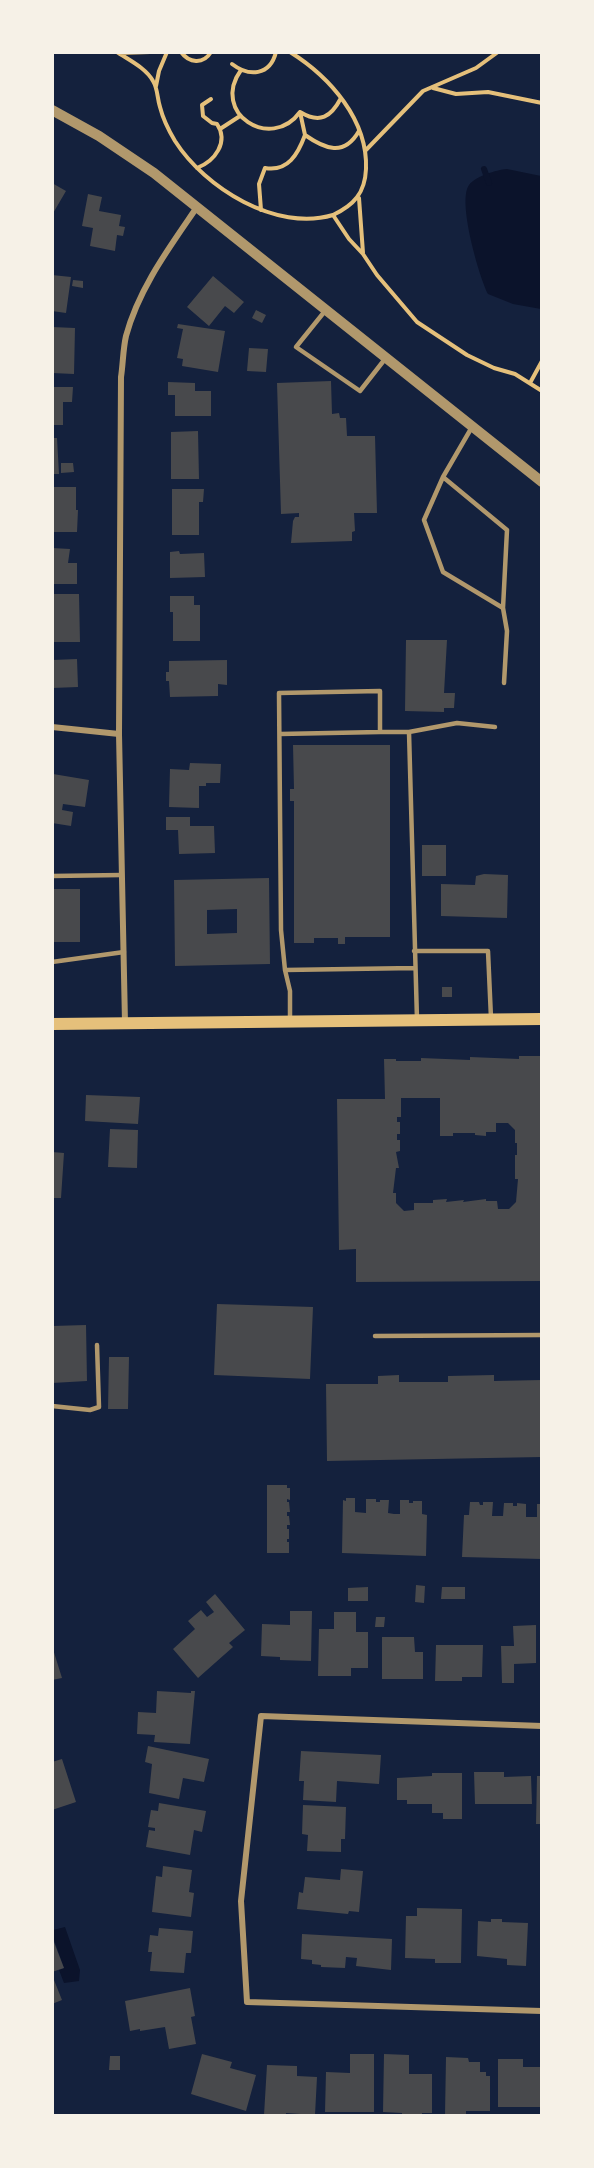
<!DOCTYPE html>
<style>
body{margin:0}
#map{position:relative;width:594px;height:2168px;overflow:hidden;background:#14213d;font-family:"Fira Sans Condensed",sans-serif}
canvas{display:block}
.frame{position:absolute;inset:0;border:54px solid #f6f1e7;pointer-events:none}
</style>
<div id="map">
<canvas width="594" height="2168"></canvas>
<div class="frame"></div>
</div>
<script>
const context = document.querySelector('canvas').getContext('2d');
context.lineJoin = 'round';
function fillPath(path, color) { context.fillStyle = color; context.fill(path, 'evenodd'); }
function stroke(path, color, width, dash) { context.strokeStyle = color; context.lineWidth = width; context.lineCap = dash ? 'butt' : 'round'; context.setLineDash(dash || []); context.stroke(path); }
const water = new Path2D(`
 M507,169L541,176V309L513,304L488,294C479,276 457,201 469,185C476,176 496,170 507,169Z
 M65,1927L80,1970L79,1981L64,1983L59,1970L64,1968L53,1937V1930Z`);
const stream = new Path2D(`
 M484,169L489,183`);
const building = new Path2D(`
 M52,183L66,191L52,215Z
 M88,194L102,197L99,211L121,215L119,226L125,227L123,236L117,235L115,251L90,246L93,228L82,226Z
 M52,275L71,277L66,313L52,311Z
 M213,276L244,302L234,313L225,306L209,326L187,307Z
 M73,280L83,281V288L72,286Z
 M256,310L266,315L262,323L252,318Z
 M178,324L225,331L218,372L182,366L183,359L177,358L183,329L177,328Z
 M52,327L75,328L74,374L52,373Z
 M249,348L268,349L266,372L247,371Z
 M331,381L332,414L339,413L340,418H346L347,436H375L377,513H354L355,531L352,532V541L291,543L293,521L295,517H299V513L281,514L277,383Z
 M168,382L195,383V391H211V416H175V395H168Z
 M52,387H73L72,402H63V425H52Z
 M198,431L199,479H171V432Z
 M52,438H57L59,474H52Z
 M61,463H73L74,472L61,473Z
 M52,487H76V510H78L77,532H52Z
 M172,489H204L203,502H199V535H172Z
 M52,548L70,549L68,563H77V584H52Z
 M179,551L180,554L204,553L205,577L170,578V552Z
 M52,594H79L80,642H52Z
 M170,596H194V605H200V641H173V612H170Z
 M406,640H447L444,693H455L454,708H444V712L405,711Z
 M77,659L78,687L52,688V660Z
 M227,660V685L218,684V696L170,697L169,681H166V672H169V661Z
 M293,745H390V937H345V944H338V938H314V943H294V801H290V789H294Z
 M190,763L221,764L220,783H206V786H199V808L169,807L170,769L189,770Z
 M53,774L89,780L85,807L63,804L62,810L73,812L71,826L52,823Z
 M166,817H190V826H214L215,853L179,854L178,830H166Z
 M422,845H446V876H422Z
 M484,874L508,875L507,918L441,916V884L475,885L476,876Z
 M269,878L270,964L175,966L174,880ZM237,909V933L207,934V910Z
 M52,889H80V942H52Z
 M442,987H452V997H442Z
 M519,1056H542V1281L356,1282V1249L339,1250L337,1099H385L384,1059H396V1061H421V1058L470,1060V1057L519,1059ZM401,1098H440V1136H453V1133H475V1135L486,1136V1132H496V1123H508L515,1130V1143H517V1155H515V1179H518L516,1202L509,1209H498L497,1201H486V1199L463,1202L464,1200L446,1202L447,1199L433,1200V1203H414V1210L404,1211L396,1203V1193H393L396,1168H399L396,1152L400,1151V1140H397V1134H400V1122H397V1117H401Z
 M86,1095L140,1097L138,1124L85,1121Z
 M110,1129L138,1130L137,1168L108,1167Z
 M52,1152L64,1153L61,1198H52Z
 M217,1304L313,1307L310,1379L214,1375Z
 M86,1325L87,1381L52,1383V1326Z
 M109,1357H129L128,1409H108Z
 M399,1375V1382H448V1376L494,1375V1381L542,1380V1457L327,1461L326,1384H378V1376Z
 M267,1485H287V1488H290V1500L287,1499V1502H289L290,1512H287V1516H289L290,1525H287V1529H289V1539H287V1542H289V1553H267Z
 M346,1498H355V1512L366,1513V1499H376V1502H380V1500H389L388,1513L394,1514H400V1500H409V1503H413V1501H422V1514L427,1515L426,1556L342,1553L343,1500L346,1501Z
 M470,1502H479L480,1505H483V1502H493L492,1516H503L504,1503H513V1506H517V1503L526,1504V1517H537V1504H542V1559L462,1557L464,1515H469Z
 M416,1585L425,1586L424,1603L415,1602Z
 M368,1587V1601H348V1588Z
 M442,1587H465V1599H441Z
 M215,1594L245,1630L229,1643L233,1647L198,1678L173,1649L195,1629L188,1621L201,1610L207,1617L214,1612L206,1602Z
 M290,1611H312L311,1661L280,1660V1657L261,1656L262,1624L290,1625Z
 M334,1612H356V1632H368V1668H351V1676H318L319,1629H334Z
 M376,1617H385L384,1627H375Z
 M536,1625V1663L514,1664V1683H502L501,1646H514L513,1626Z
 M382,1637H414L415,1652H423V1679H382Z
 M436,1645H483L482,1677H462V1681H435Z
 M52,1646L62,1678L52,1680Z
 M157,1691L191,1693V1691H195L190,1744L154,1742L155,1735L137,1734L138,1712L156,1713Z
 M148,1746L209,1759L204,1782L183,1778L179,1799L149,1793L152,1764L145,1762Z
 M301,1751L381,1755L379,1784L337,1781L336,1802L303,1800L304,1781H299Z
 M62,1759L76,1802L52,1810V1762Z
 M474,1772H504V1777L531,1776L532,1804H475Z
 M432,1773H462V1819H443V1813H432V1804H407V1800H397V1778L432,1776Z
 M537,1776H542V1824H536Z
 M159,1803L206,1811L202,1832L194,1830L190,1855L146,1847L149,1830L155,1831V1828L148,1827L151,1810L158,1811Z
 M303,1805L346,1807L345,1839H341V1852L307,1851L308,1835L302,1834Z
 M163,1866L192,1870L189,1892L194,1893L191,1917L152,1912L156,1876L162,1877Z
 M341,1869L363,1871L359,1912L349,1911L348,1914L297,1909L299,1892L303,1893L305,1877L340,1880Z
 M417,1908L462,1909L461,1963H435V1959L405,1958L406,1916H417Z
 M491,1919H502V1922L528,1923L526,1966L507,1965V1959L477,1956L478,1921L491,1922Z
 M159,1928L193,1931L191,1953H186L184,1973L150,1971L152,1952H148L150,1935L158,1936Z
 M302,1934L392,1939L391,1970L356,1966L357,1958L346,1957L345,1968L321,1967V1965L312,1964V1960L301,1959Z
 M52,1937L64,1968L52,1972Z
 M52,1975L62,2000L52,2004Z
 M190,1988L195,2016L191,2017L196,2044L169,2049L165,2027L140,2031V2029L130,2031L125,2001Z
 M202,2054L232,2062L230,2068L256,2075L246,2111L191,2094Z
 M350,2054H374V2112H325L326,2072L350,2073Z
 M384,2054L409,2055V2074H432V2113H422V2115H402V2113L383,2112Z
 M110,2056H120V2070H109Z
 M446,2057L468,2058L469,2062H480V2072H486V2076H490V2111H466V2115H445Z
 M498,2059H523V2067H542V2107H498Z
 M267,2065L297,2066V2076L317,2077L315,2115L286,2113V2115H264Z`);
const path = new Path2D(`
 M117,52C129,60 146,68 153,81C158,89 157,98 160,107C163,119 169,131 175,141C205,188 276,232 333,215L349,239L363,254L377,275L417,322L467,355L494,368L515,374L542,391
 M181,52C189,63 203,65 211,52
 M290,52C330,77 368,120 366,169C365,193 354,205 333,215
 M119,53L150,52
 M232,64C249,77 270,76 276,52
 M241,70C210,113 271,152 300,112
 M156,86L159,71L167,52
 M433,88L456,94L488,92L542,103
 M341,98C331,117 320,124 300,112L305,135C325,149 344,157 359,131
 M220,129L240,116
 M365,151L423,91L476,68L498,52
 M197,168C215,161 229,142 217,124L212,123L203,116L202,105L211,99
 M359,198L363,253
 M261,210L259,184L265,168C288,172 298,154 305,135
 M530,383L542,361`);
const service = new Path2D(`
 M325,311L296,347L360,391L385,359
 M443,477L424,520L443,572L503,608L507,530L443,477L472,427
 M503,608L507,631L504,683
 M280,734L380,732
 M52,876L122,875
 M414,951H488L491,1018
 M52,962L124,952
 M285,970L415,968
 M290,1019V991L285,970L281,930L279,693L380,691V732H409
 M417,1020L409,732L457,723L495,727
 M375,1336L542,1335
 M52,1406L90,1410L99,1407L97,1345`);
const minor = new Path2D(`
 M52,727L119,734
 M125,1023L119,734L121,377C123,364 123,349 126,336C139,288 169,248 197,207
 M542,1726L261,1716L241,1901L247,2002L542,2011`);
const tertiary = new Path2D(`
 M52,110L99,136L154,173L542,482`);
const secondary = new Path2D(`
 M52,1024L542,1019`);
fillPath(water, '#0b132b');
stroke(stream, '#0b132b', 6);
fillPath(building, '#48494c');
stroke(path, '#e5c07b', 4);
stroke(service, '#b1986c', 4.5);
stroke(minor, '#b1986c', 6);
stroke(tertiary, '#b1986c', 10);
stroke(secondary, '#e5c07b', 12);
</script>
